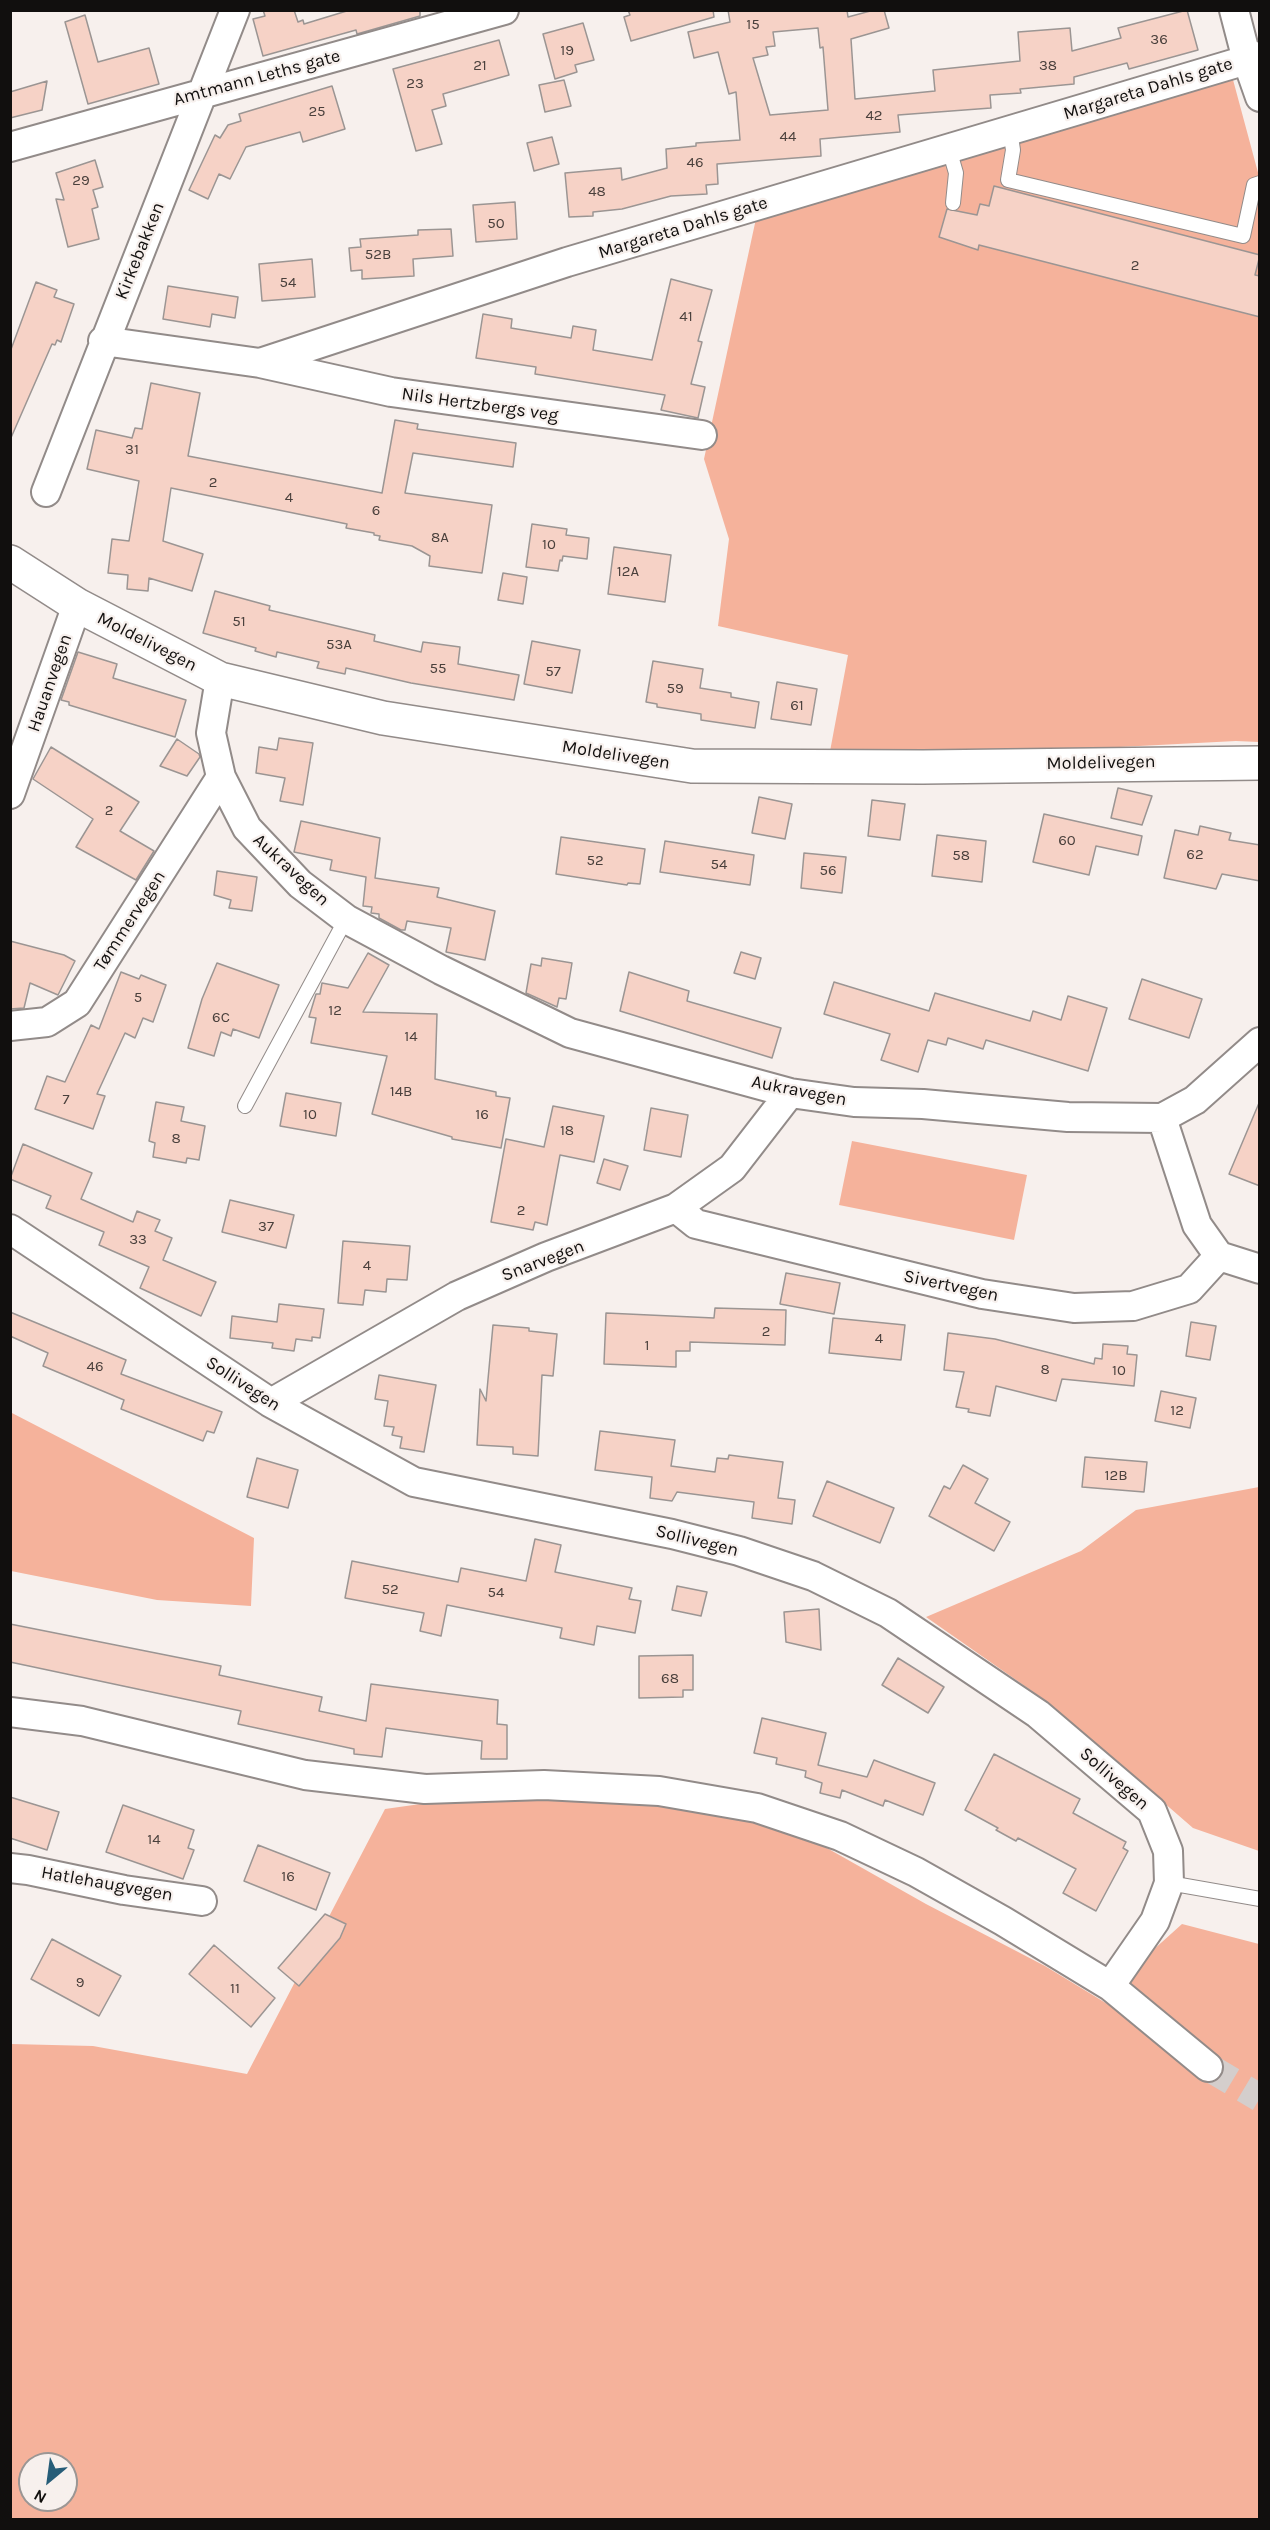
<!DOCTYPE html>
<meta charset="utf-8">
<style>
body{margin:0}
#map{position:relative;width:1270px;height:2530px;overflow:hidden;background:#f7f0ed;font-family:Karla,sans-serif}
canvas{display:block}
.frame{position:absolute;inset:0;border:12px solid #110f0e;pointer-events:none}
.north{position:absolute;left:18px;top:2452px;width:60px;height:60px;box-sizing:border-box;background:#f7f0ed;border:2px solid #9b9694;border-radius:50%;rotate:209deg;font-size:16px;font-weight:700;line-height:24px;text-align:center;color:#110f0e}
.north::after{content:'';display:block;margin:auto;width:21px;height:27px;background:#275d78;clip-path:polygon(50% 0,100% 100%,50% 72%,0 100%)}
</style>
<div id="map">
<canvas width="1270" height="2530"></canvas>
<div class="frame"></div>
<div class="north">N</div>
</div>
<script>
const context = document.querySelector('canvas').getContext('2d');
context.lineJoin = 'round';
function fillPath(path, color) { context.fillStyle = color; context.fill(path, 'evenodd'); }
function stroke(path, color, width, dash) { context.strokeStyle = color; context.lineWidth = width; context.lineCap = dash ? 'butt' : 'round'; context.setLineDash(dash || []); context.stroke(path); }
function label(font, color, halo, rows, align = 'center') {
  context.font = font + ' Karla,sans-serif'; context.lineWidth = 4.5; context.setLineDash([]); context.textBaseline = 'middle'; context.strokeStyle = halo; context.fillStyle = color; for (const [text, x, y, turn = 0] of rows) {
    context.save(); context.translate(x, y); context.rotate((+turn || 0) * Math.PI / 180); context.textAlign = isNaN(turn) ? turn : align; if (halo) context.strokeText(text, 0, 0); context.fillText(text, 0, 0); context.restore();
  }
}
const green = new Path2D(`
 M1232,76L1260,180L1259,742L1236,741L828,762L848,655L718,626L729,539L704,459L757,214Z
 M852,1141L1027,1175L1014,1240L839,1205Z
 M10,1412L254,1538L251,1606L157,1600L11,1571Z
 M1259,1487H1260L1259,1851L1193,1828L1049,1703L926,1617L1081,1551L1136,1510Z
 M541,1787L772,1817L926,1904L1045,1966L1114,2008L1142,1960L1182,1924L1259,1944V2519L11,2520V2044L93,2046L247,2074L385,1809ZM30,2464H66V2500H30Z`);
const building = new Path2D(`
 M263,10H294L298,22L303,20L304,24L350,10H420V16L357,34L356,30L263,56L253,19L265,16Z
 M628,10H713L714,17L631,41L624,17L630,15Z
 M728,10H847L848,17L874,10H884L889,28L851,39L855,99L935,91L933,70L1020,61L1018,32L1070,28L1072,51L1121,38L1118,28L1187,10L1198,50L1129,69L1127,63L1074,77V84L1020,89L1021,93L990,95L991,108L898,115L900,132L820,139L821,156L717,164L718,184L706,185L707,194L671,196L622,209L593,212V216L569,217L565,173L621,168L622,180L667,168L666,149L696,146V143L740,140L736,92L729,94L718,52L694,58L688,32L730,22ZM818,28L820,48L823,47L828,110L770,115L753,58L768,55L766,47L775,46L773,32Z
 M85,15L98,62L149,48L159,84L88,104L65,22Z
 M583,23L594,60L575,65L577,72L555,79L543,34Z
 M499,40L509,75L443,94L446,106L432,110L442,144L416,151L393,69Z
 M564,80L571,106L545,112L539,85Z
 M47,81L42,110L10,118V92Z
 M332,86L345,129L303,142L300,132L246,147L230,179L219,174L208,199L189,190L215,135L220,138L228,125L241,121L239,114Z
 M552,137L559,164L534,171L527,143Z
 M95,160L103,187L93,190L98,207L92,209L99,239L68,247L56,199L64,200L56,173Z
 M994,186L1260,255L1255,275L1260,276V317L979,245L978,250L939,237L947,209L977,215L980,204L989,206Z
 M515,202L517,239L476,242L473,205Z
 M451,229L453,256L413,259L414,276L362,279V270L351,271L349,248L361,247L360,239L418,235V230Z
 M312,259L315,297L262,301L259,264Z
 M671,279L712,290L698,341L702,342L691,384L705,387L698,418L661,410L665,395L535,374L536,367L476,358L483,314L512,319L511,328L571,338L573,326L596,330L593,350L652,360Z
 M36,282L57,290L54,297L74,304L61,342L57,340L55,345L52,344L10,440V352Z
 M168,286L238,297L235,318L212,314L210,327L163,319Z
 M151,383L200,393L188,456L382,493L395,420L418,424L417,429L516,443L513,467L413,453L405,493L492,505L482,573L429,566L430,556L412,546L379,540L380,536L374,535V533L346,528L347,524L171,488L163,541L203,554L192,591L149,578L148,591L127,589L128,575L108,573L112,539L129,541L139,481L87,469L96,430L132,438L135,428L142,429Z
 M532,524L567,529L566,535L589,538L587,559L563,556L562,561L560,560L558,571L526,567Z
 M614,547L671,555L665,602L608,594Z
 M503,573L527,577L523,604L498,600Z
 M215,591L270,606L269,610L375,635L374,641L421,652L423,642L460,647L458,664L519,675L514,700L411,683L346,668L345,674L317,668L319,662L277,652L276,657L255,651L256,648L203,633Z
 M532,641L580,650L572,693L524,684Z
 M78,652L117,664L113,678L186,700L175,737L69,705V702L61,700Z
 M653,661L703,669L700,688L731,693V697L759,702L755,728L701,720V714L657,707V704L646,702Z
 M777,682L817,689L811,725L771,719Z
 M279,738L313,743L303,805L280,801L285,778L256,773L259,747L277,750Z
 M177,739L199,754L200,757L187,776L160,766Z
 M51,747L139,802L120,831L154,851L136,880L76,847L93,819L33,779Z
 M1118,788L1152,796L1142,825L1111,818Z
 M759,797L792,804L785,839L752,833Z
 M872,800L905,804L900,840L868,836Z
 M1044,814L1142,836L1138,855L1096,846L1089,875L1033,862Z
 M301,821L380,838L375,878L439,888L437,897L495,911L485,960L446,952L451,928L407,921L405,930H401L379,918V914L371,913L372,907L363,906L366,877L330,870L332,860L294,852Z
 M1200,826L1231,833L1229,840L1260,845V881L1222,874L1216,889L1164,878L1175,830L1198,835Z
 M937,835L986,841L982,882L932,876Z
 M561,837L645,849L640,884L628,883L627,885L556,874Z
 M665,841L754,855L750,885L660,872Z
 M804,853L846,857L842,893L801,888Z
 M217,871L257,877L252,911L229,908L231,900L214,895Z
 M10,941L64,955L75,961L58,995L30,983L24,1008L10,1009Z
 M741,952L761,958L755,979L734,973Z
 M368,953L389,965L363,1012L437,1014L435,1079L496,1092V1096L510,1098L501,1148L452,1139V1137L372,1114L387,1056L311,1043L316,1018L309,1017L316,994H320L322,983L348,988Z
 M542,958L572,963L566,999L559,998L557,1007L526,993L531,964L541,966Z
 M217,963L279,985L259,1038L233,1029L231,1036L221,1032L214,1056L188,1048L202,999Z
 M121,972L139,979L141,975L166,985L153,1022L143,1018L135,1038L125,1033L97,1094L105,1096L93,1129L35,1109L47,1076L65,1082L91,1025L99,1029Z
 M629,972L689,991L687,1001L781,1028L772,1058L620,1011Z
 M1142,979L1202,999L1189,1038L1129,1019Z
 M834,982L929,1011L935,993L1030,1021L1033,1011L1061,1020L1068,996L1107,1008L1088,1071L986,1040L983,1049L948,1038L946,1045L928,1040L918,1072L881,1060L890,1034L824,1014Z
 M286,1093L341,1103L336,1136L280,1126Z
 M156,1102L184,1107L181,1121L205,1126L199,1160L187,1158L186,1163L153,1157L155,1143L149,1141Z
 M1259,1103H1260V1186L1229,1174Z
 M553,1106L604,1116L594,1162L560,1155L547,1225L535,1222L533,1230L491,1222L506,1139L544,1147Z
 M651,1108L688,1115L681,1157L644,1150Z
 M23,1144L92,1173L81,1199L133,1222L137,1211L160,1220L155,1231L172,1238L163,1260L216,1282L201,1316L140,1288L149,1267L99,1245L104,1232L46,1208L51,1196L10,1179Z
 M604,1159L628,1166L620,1190L597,1183Z
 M230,1200L294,1215L286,1248L222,1232Z
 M343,1241L410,1246L407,1280L387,1279L386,1292L365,1290L363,1305L338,1303Z
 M786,1273L840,1283L834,1314L780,1304Z
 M279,1304L324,1309L320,1338L312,1337V1341L296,1339L294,1351L272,1348L273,1343L230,1338L232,1316L277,1322Z
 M715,1308L786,1310L785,1345L690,1342V1351H676V1367L604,1364L606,1313L714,1318Z
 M10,1312L126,1360L121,1374L222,1412L214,1433L207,1431L203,1441L121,1409L124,1400L43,1366L48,1353L10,1336Z
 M833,1318L905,1325L901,1360L829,1353Z
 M1191,1322L1216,1326L1210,1360L1186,1356Z
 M493,1325L529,1328V1331L557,1334L553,1376L542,1375L538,1456L513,1454V1447L477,1445L480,1389L486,1401Z
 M948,1333L995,1339L1094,1364L1095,1358L1102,1359L1103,1344L1128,1346L1127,1354L1137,1355L1134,1386L1062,1379L1056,1401L996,1386L990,1416L968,1412L969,1409L956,1407L964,1372L944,1370Z
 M379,1375L436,1385L424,1452L400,1448L402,1437L392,1435L394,1427L384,1426L388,1401L375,1399Z
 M1161,1391L1196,1398L1190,1428L1155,1421Z
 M600,1431L675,1440L671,1466L715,1472L717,1458L728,1459L729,1455L783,1462L778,1498L795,1500L792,1524L752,1518L754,1502L677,1492L672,1501L650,1498L652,1477L595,1470Z
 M1085,1457L1147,1462L1144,1492L1082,1487Z
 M257,1458L298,1470L288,1508L247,1497Z
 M963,1465L988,1479L975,1503L1010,1522L994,1551L929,1516L944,1486L950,1489Z
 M827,1481L894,1508L880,1543L813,1516Z
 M535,1539L561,1545L555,1572L632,1588L629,1599L641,1601L635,1633L597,1626L594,1645L560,1638L562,1628L447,1605L441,1636L420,1631L424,1613L345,1598L352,1561L458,1582L461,1568L526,1581Z
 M677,1586L707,1592L701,1616L672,1610Z
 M819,1609L821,1650L786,1642L784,1612Z
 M10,1624L221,1666L219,1675L322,1697L319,1711L366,1721L371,1684L498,1700L497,1724L507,1725V1759H481L482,1741L386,1728L382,1757L354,1754V1749L238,1724L241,1711L10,1662Z
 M693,1655V1690H683V1697L639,1698V1656Z
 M898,1658L944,1687L928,1713L882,1685Z
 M762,1718L826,1733L818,1765L867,1777L874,1760L935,1783L923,1815L885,1800L883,1806L842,1790L840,1798L820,1793L822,1783L805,1777L806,1771L776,1764L777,1758L754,1753Z
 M994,1754L1080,1799L1073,1813L1126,1842L1123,1848L1128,1851L1096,1911L1063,1893L1076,1869L1018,1838L1016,1841L996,1830L998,1828L965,1810Z
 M10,1797L59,1812L47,1850L10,1838Z
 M123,1805L194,1830L188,1848L194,1850L183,1879L106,1852Z
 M258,1845L330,1873L316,1910L244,1881Z
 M325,1914L346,1924L340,1938L299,1986L278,1968Z
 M52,1939L121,1976L99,2016L31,1979Z
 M214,1945L275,1998L251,2027L189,1974Z`);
const streetTunnel = new Path2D(`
 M1208,2067L1260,2098`);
const lane = new Path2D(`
 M1010,130L1013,150L1008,180L1243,236L1254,185L1260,183
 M949,149L956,173L953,203
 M245,1106L346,919
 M1169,1883L1260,1899`);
const street = new Path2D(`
 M1234,10L1247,60L1260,97
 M10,147L504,10
 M103,341L260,363L567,262L1260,56
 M260,363L391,392L702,435
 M46,492L235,10
 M220,679L211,733L221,777L247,828L300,884L346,919L441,970L570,1033L790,1093L854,1102L923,1104L1068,1117L1162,1118L1195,1100L1260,1042
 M10,794L77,605
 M10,1026L47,1022L77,1003L221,777
 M1162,1118L1197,1225L1219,1256L1260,1269
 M676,1208L696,1224L982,1294L1074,1308L1133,1306L1189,1289L1219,1256
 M10,1229L271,1403L414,1482L672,1534L739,1551L813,1576L888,1613L1038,1714L1152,1811L1168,1851L1169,1883L1155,1921L1110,1986
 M271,1403L457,1296L546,1257L676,1208L732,1168L790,1093
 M10,1712L82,1721L305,1775L425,1789L544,1785L659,1791L757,1808L840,1836L916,1872L1003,1921L1110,1986L1208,2067
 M10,1868L28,1870L124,1890L202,1901`);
const secondary = new Path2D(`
 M10,562L77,605L220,679L383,718L692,766L923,767L1260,763`);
const numberNames = [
 ["15",753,25],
 ["36",1159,40],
 ["19",567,51],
 ["21",480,66],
 ["38",1048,66],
 ["23",415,84],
 ["25",317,112],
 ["42",874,116],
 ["44",788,137],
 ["46",695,163],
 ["29",81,181],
 ["48",597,192],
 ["50",496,224],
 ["52B",378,255],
 ["2",1135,266],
 ["54",288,283],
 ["41",686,317],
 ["31",132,450],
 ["2",213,483],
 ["4",289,498],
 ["6",376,511],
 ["8A",440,538],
 ["10",549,545],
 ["12A",628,572],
 ["51",239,622],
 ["53A",339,645],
 ["55",438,669],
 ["57",553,672],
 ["59",675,689],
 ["61",797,706],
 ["2",109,811],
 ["60",1067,841],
 ["62",1195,855],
 ["58",961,856],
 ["52",595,861],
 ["54",719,865],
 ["56",828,871],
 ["5",138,998],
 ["12",335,1011],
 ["6C",221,1018],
 ["14",411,1037],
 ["14B",401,1092],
 ["7",66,1100],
 ["10",310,1115],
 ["16",482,1115],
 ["18",567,1131],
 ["8",176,1139],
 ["2",521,1211],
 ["37",266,1227],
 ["33",138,1240],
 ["4",367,1266],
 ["2",766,1332],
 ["4",879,1339],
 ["1",647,1346],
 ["46",95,1367],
 ["8",1045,1370],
 ["10",1119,1371],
 ["12",1177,1411],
 ["12B",1116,1476],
 ["52",390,1590],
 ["54",496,1593],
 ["68",670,1679],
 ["14",154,1840],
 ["16",288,1877],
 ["9",80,1983],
 ["11",235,1989]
];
const streetNames = [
 ["Amtmann Leths gate",257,78,-15],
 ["Margareta Dahls gate",1148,89,-17],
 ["Margareta Dahls gate",683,228,-17],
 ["Kirkebakken",140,251,-68],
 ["Nils Hertzbergs veg",480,405,8],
 ["Moldelivegen",147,642,27],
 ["Hauanvegen",50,683,-71],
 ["Moldelivegen",616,755,9],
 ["Moldelivegen",1101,763,-1],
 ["Aukravegen",291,870,43],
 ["Tømmervegen",130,921,-57],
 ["Aukravegen",799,1091,11],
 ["Snarvegen",543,1261,-21],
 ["Sivertvegen",951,1286,12],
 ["Sollivegen",243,1384,33],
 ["Sollivegen",697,1541,14],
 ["Sollivegen",1114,1779,41],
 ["Hatlehaugvegen",107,1884,10]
];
fillPath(green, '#f5b29b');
fillPath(building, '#f6d2c6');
stroke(building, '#9b9593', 1.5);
stroke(streetTunnel, '#d4cecc', 28, [28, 14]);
stroke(lane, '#928b89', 16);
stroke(street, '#928b89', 32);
stroke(secondary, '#928b89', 36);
stroke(lane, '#fff', 14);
stroke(street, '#fff', 28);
stroke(secondary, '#fff', 33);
label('15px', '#4a403c', null, numberNames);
label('18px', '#110f0e', '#f7f0ed', streetNames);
</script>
